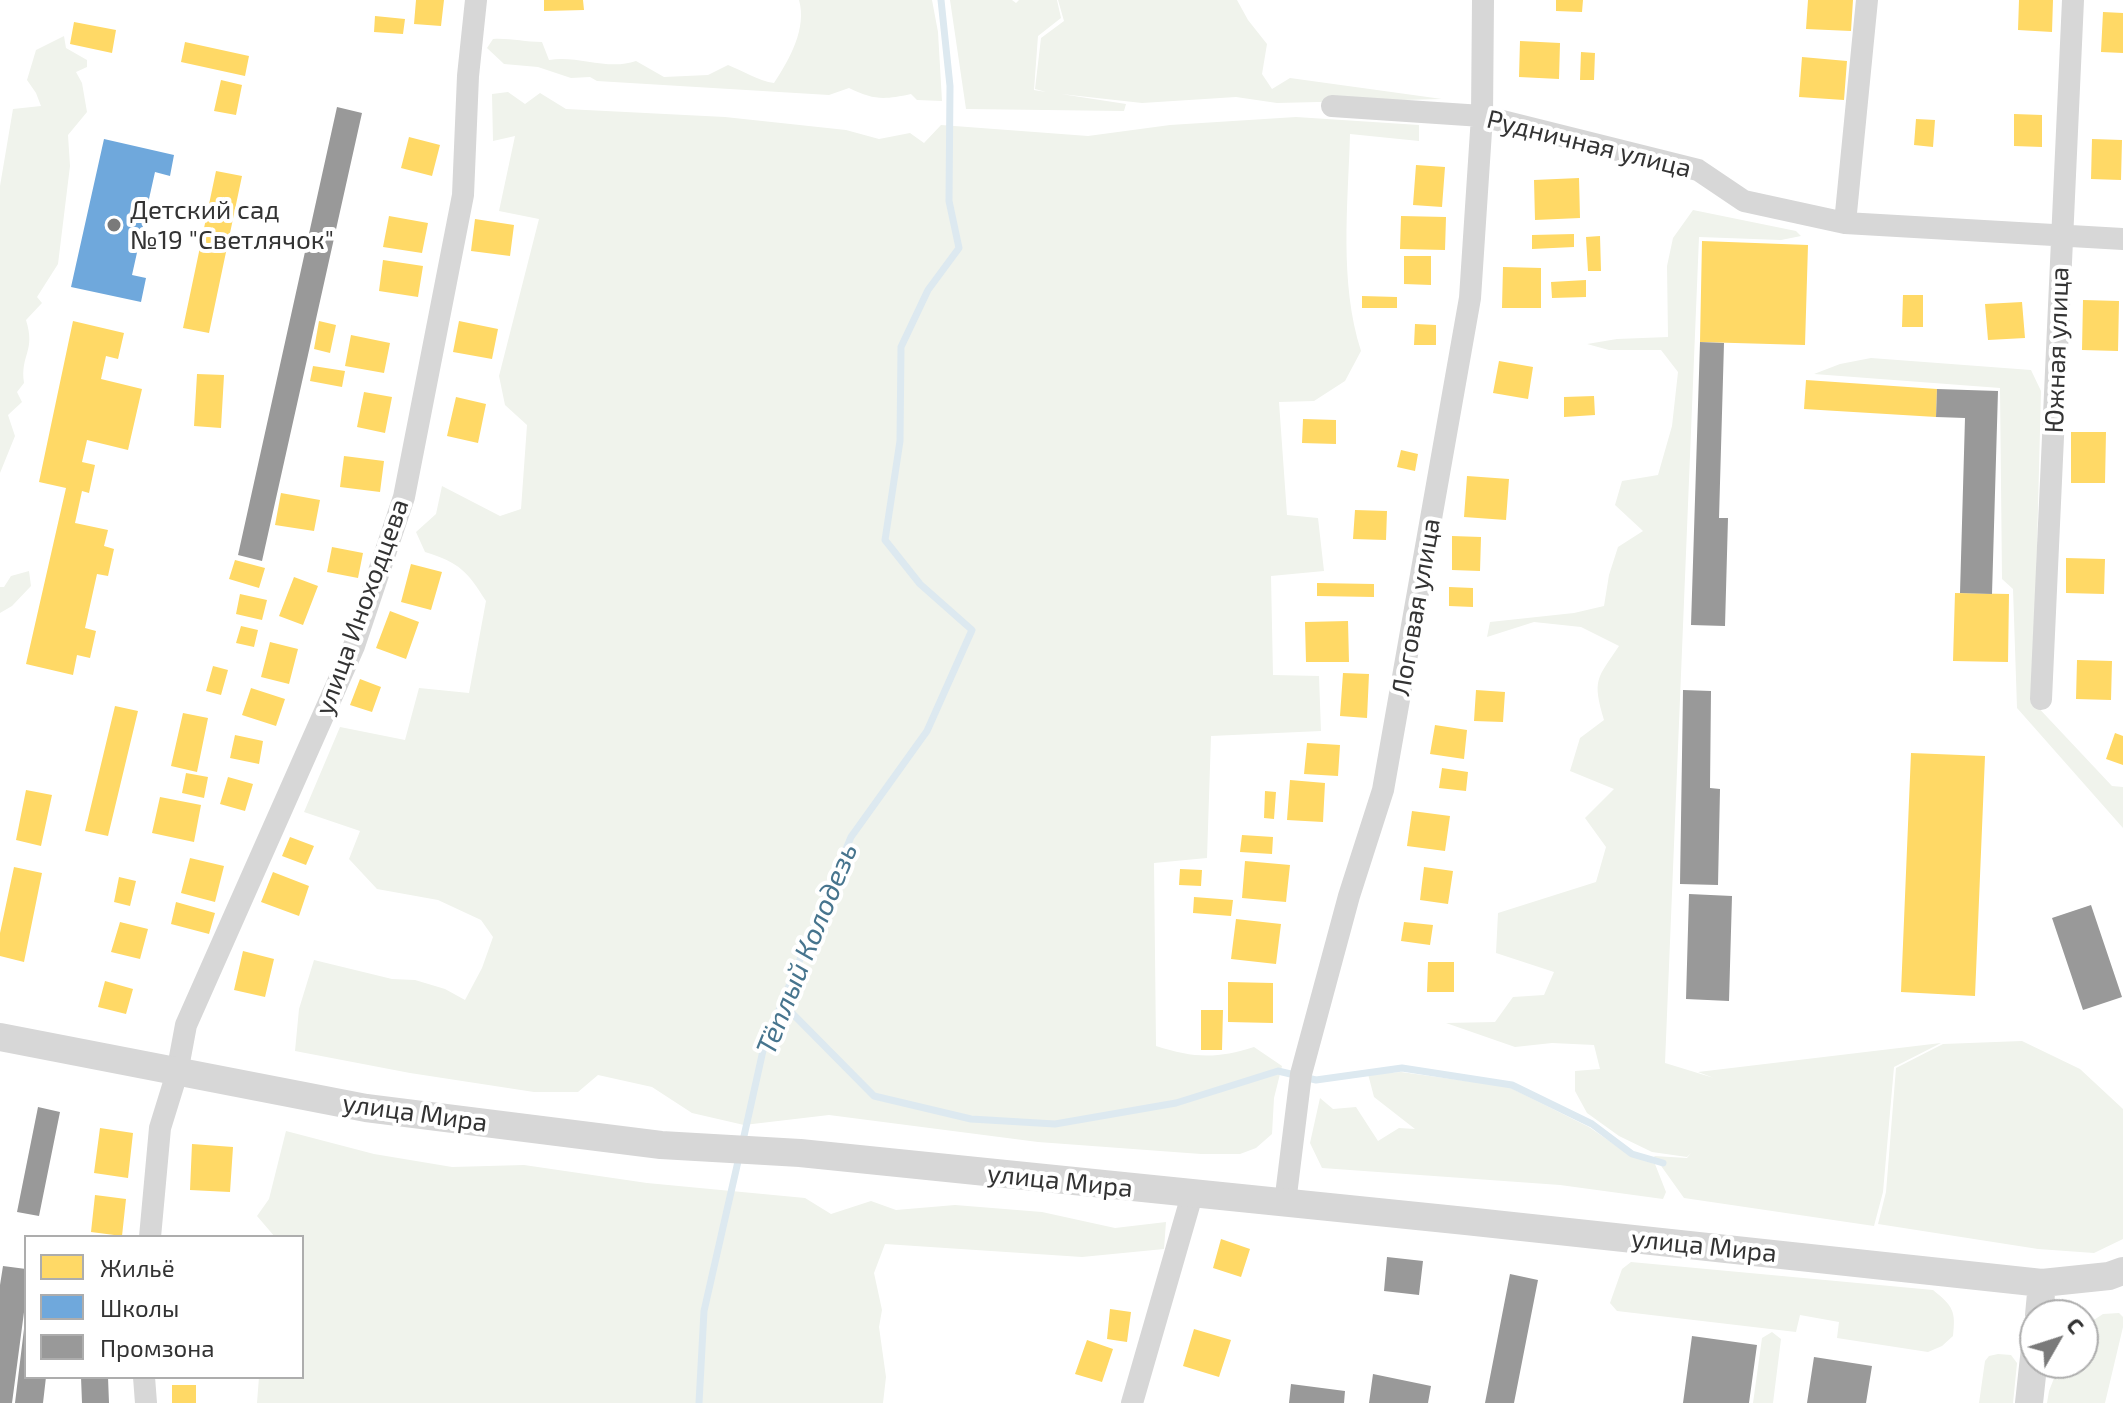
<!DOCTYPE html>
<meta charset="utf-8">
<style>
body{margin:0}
#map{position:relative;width:2123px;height:1403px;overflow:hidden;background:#fff;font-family:"Exo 2",sans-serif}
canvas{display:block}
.legend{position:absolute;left:24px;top:1235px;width:280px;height:144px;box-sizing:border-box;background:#fff;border:2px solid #adadad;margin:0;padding:10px 14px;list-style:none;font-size:24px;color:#333}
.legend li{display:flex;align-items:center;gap:16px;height:40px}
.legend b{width:40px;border:2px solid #adadad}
.north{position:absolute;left:2019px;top:1299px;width:80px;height:80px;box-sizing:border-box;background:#fff;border:2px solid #adadad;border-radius:50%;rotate:51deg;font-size:22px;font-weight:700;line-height:32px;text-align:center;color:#333}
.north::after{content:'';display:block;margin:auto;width:28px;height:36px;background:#7a7a7a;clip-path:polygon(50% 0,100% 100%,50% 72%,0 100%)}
</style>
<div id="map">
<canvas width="2123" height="1403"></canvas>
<ul class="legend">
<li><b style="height:22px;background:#ffd966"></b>Жильё</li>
<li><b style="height:22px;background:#6fa8dc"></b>Школы</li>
<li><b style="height:22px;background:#999"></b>Промзона</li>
</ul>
<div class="north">С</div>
</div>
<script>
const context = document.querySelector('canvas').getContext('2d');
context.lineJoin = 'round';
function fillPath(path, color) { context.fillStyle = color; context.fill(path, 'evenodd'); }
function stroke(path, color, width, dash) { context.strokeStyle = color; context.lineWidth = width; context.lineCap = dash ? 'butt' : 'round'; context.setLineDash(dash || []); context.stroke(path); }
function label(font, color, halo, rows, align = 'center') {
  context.font = font + ' "Exo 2",sans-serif'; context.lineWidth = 8; context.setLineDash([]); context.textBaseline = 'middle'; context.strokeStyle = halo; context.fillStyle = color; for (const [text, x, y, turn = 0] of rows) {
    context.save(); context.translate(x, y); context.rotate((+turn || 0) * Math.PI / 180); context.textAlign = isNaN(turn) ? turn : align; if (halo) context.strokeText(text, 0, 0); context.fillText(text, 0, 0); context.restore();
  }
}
const green = new Path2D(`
 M799,0H932L938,32L942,101L917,100L911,94C883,100 874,100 849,88L829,95L597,81L590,77L571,78L538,67L504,64L487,48L493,39C510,38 524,42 542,42L549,60C578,55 608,71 636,61L664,77L708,75L728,65C743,71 759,81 774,83C790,59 807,28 799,0Z
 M950,0H1012L1016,3L1019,0H1057L1061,18L1038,36L1034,90L1046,92L1035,89L1041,38L1064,21L1058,0H1237L1248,20L1267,44L1262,74L1272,89L1290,78L1442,99L1277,103L1236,97L1142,103L1061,94L1126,104L1124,111L966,109Z
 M64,36L66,48L87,60V67L76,72L82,83L87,112L68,135L70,166L58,264L37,297L42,303L26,320C36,352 20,354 24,383L17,392L22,402L8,415L15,436L0,473V186L13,109L41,106L36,93L27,80L36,50Z
 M508,92L525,104L540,93L566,109L725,117L846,130L879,139L910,133L924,143L941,125L1088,136L1170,125L1296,117L1419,125V141L1350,134C1348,205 1339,282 1361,351L1345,381L1314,401L1279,402L1287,515L1318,518L1324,571L1271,576L1273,675L1319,676L1321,731L1211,736L1207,858L1154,863L1156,1046C1193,1058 1217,1059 1254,1047L1282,1066L1274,1098L1272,1134L1256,1148L1240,1154H1201L1038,1142L829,1115L744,1125L692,1113L652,1087L598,1075L578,1092H534L410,1073L295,1051L299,1009L314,960L392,979L415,980L445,989L465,1000L482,968L493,937L481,920L438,900L377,889L349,859L360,831L304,812L340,727L405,740L419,688L469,693L486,601C467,571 460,563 425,552L416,532L436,514L442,486L500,516L521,509L527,425L505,405L499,376L539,219L499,211L515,136L493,141L492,94Z
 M1693,210L1796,231L1801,236L1781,240L1699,237L1665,1063L1714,1078L1698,1072L1941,1043L1894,1067L1883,1192L1874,1226L1684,1198L1654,1156L1687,1158L1691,1153L1687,1157L1652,1152L1619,1136L1587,1113L1575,1091V1071L1600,1069L1594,1045L1552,1043L1515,1047L1446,1023L1495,1022L1513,997L1544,995L1554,972L1496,953L1498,913L1596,882L1606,847L1585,818L1614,789L1570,771L1580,738L1604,720C1592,679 1597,679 1619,646L1581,627L1534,622L1487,637L1490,622L1574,613L1604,606L1609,575L1618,547L1643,531L1615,505L1622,481L1658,475L1672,426L1678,372L1661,350H1609L1587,344L1617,339L1668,337L1667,266L1673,238Z
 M1871,358L2031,370L2041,391L2033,702L2112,786L2123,787V828L2017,708L2013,589L2002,579L2000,388L1814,374L1840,364Z
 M29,571L31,586L12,606L0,613V587H4L11,576Z
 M2022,1041L2080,1069L2123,1109V1239L2094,1253L2038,1249L1878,1224L1886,1192L1896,1068L1943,1044Z
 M1401,1072L1509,1087L1589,1127L1631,1156L1655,1164L1666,1192L1663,1199L1560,1185L1322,1168L1310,1143L1320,1098L1333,1109L1356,1107L1378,1141L1399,1128L1415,1129L1374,1097L1368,1074Z
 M286,1131L374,1154L452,1167L524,1165L647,1183L805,1198L831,1214L871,1201L896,1210L955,1205L1042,1212L1115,1228L1166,1222L1164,1249L1082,1257L885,1244L874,1273L882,1310L879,1327L886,1377L883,1403H257L259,1377H302V1237H275L257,1216L269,1199Z
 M1631,1262L1933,1290C1953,1306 1956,1311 1953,1336L1942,1346L1928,1352L1837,1338L1839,1322L1800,1315L1796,1332L1617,1311L1610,1303L1622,1269Z
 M2119,1313L2123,1317V1327L2105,1403H2047L2049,1391L2060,1363H2083V1327L2103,1314Z
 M1772,1332L1781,1339L1773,1403H1753L1762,1338Z
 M1998,1354L2011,1355L2017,1363L2013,1403H1979L1985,1361L1989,1356Z`);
const homes = new Path2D(`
 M416,0H444L441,26L414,24Z
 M544,0H583L584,10L544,11Z
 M1556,0H1583L1582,12L1556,11Z
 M1808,0H1853L1851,31L1806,29Z
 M2019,0H2053L2052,32L2018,30Z
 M2103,12L2123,13V53L2101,52Z
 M375,16L405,19L403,34L374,32Z
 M74,22L116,30L112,53L70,44Z
 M1520,41L1560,43L1559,79L1519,77Z
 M185,42L249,56L245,76L181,62Z
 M1581,52L1595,53L1594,80H1580Z
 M1802,57L1847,61L1844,100L1799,97Z
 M221,80L242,85L236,115L214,111Z
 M2014,114L2042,115V147L2014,146Z
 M1916,119L1935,120L1933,147L1914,145Z
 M409,137L440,145L432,176L401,168Z
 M2092,139L2122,140L2121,180L2091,179Z
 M1416,165L1445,167L1442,207L1413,205Z
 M216,171L242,176L209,333L183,328Z
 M1579,178L1580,218L1535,220L1534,180Z
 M389,216L428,223L422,253L383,247Z
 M1401,216L1446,217L1445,250L1400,249Z
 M475,219L514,225L510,256L471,251Z
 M1574,234V247L1532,249V235Z
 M1600,236L1601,271H1588L1586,237Z
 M1702,241L1808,245L1805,345L1700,342Z
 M1404,256H1431V285L1404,284Z
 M383,260L423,266L418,297L379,291Z
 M1503,267L1541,268V308H1502Z
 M1586,280V297L1552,298L1551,282Z
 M1903,295H1923V327H1902Z
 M1362,296L1397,297V308H1362Z
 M2083,300L2119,301L2118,351L2082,350Z
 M2022,302L2025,338L1988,340L1985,304Z
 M73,321L124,333L118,359L106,356L101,379L142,389L128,450L87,440L82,462L95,465L89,493L82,491L75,523L108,530L104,546L114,549L108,576L97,574L85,628L96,631L90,658L77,655L73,675L26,664L66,488L39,482Z
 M319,321L336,325L330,353L314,349Z
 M459,321L498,329L492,359L453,352Z
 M1415,324L1436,325V345H1414Z
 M351,335L390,343L384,373L345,366Z
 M1499,361L1533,367L1528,399L1493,393Z
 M313,366L345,371L342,387L310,381Z
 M197,374L224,375L221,428L194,426Z
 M1806,380L1937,389L1936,417L1804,409Z
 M364,392L392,397L385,433L357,427Z
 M1594,396L1595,415L1564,417V397Z
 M456,397L486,404L478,443L447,436Z
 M1303,419L1336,420V444L1302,443Z
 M2071,432H2106L2105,483H2071Z
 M1401,450L1418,454L1415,471L1397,467Z
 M344,456L384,461L380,492L340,487Z
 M1467,476L1509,479L1506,520L1464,517Z
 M281,493L320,500L314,531L275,525Z
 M1355,510L1387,511L1386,540L1353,539Z
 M1452,536L1481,537L1480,571L1452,570Z
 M332,547L363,553L358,578L327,572Z
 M2066,558L2105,559L2104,594L2066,593Z
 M235,560L265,568L259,588L229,579Z
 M411,564L442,572L431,610L401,602Z
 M294,577L318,586L303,625L279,616Z
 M1317,583L1374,584V597L1317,596Z
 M1449,587L1473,588V607L1449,606Z
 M1955,593L2009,594L2008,662L1953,661Z
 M240,594L267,600L262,620L236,614Z
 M390,611L419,622L406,659L376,648Z
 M1348,621L1349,662H1306L1305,622Z
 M241,626L258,630L254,647L236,643Z
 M270,642L298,649L289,684L261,677Z
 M2077,660L2112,661L2111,700L2076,699Z
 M213,666L228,670L221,695L206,691Z
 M1343,673L1369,674L1367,718L1340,716Z
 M360,679L381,687L372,712L350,705Z
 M251,688L285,699L276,726L242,715Z
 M1476,690L1505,692L1503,722L1474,721Z
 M115,706L138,711L108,836L85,831Z
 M183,713L208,718L197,772L171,766Z
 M1435,725L1467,730L1464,759L1430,754Z
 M2115,733L2123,736V765L2106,759Z
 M235,735L263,741L259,764L230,758Z
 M1307,743L1340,745L1338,776L1304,774Z
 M1911,753L1985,756L1975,996L1901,992Z
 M1442,768L1468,772L1466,791L1439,788Z
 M186,773L208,777L204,798L182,793Z
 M228,777L253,784L245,811L220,804Z
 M1290,780L1325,783L1323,822L1287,820Z
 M26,790L52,795L41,846L16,840Z
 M1265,791L1276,792L1274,819L1264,818Z
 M160,797L201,805L194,842L152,833Z
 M1412,811L1450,816L1445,851L1407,846Z
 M1242,835L1273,837L1272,854L1240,852Z
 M290,837L314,846L306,865L282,856Z
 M190,858L224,866L215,902L181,893Z
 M1245,861L1290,865L1286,902L1242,898Z
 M14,867L42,873L24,962L0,956V933Z
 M1424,867L1453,871L1448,904L1420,900Z
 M1180,869L1202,870L1201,886L1179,885Z
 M273,872L309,886L299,916L261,902Z
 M119,877L136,881L130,906L114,902Z
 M1194,897L1233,900L1231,916L1193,913Z
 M176,902L215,913L209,934L171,924Z
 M1236,919L1281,924L1276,964L1231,959Z
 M120,922L148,929L140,959L111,952Z
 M1404,922L1433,925L1430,945L1401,941Z
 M243,951L274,959L265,997L234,990Z
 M1428,962H1454V992H1427Z
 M105,981L133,989L126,1014L98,1007Z
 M1228,982L1273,983V1023L1228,1022Z
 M1201,1010H1223L1222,1050H1201Z
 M100,1128L133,1133L128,1178L94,1173Z
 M192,1144L233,1147L230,1192L190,1190Z
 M95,1195L126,1199L122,1236L91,1232Z
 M1221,1239L1250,1249L1241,1277L1213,1268Z
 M1110,1309L1131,1312L1127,1342L1107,1339Z
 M1194,1329L1231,1340L1219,1377L1183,1366Z
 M1087,1340L1113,1349L1102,1382L1075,1374Z
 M172,1385H196V1403H172Z`);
const schools = new Path2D(`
 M104,139L174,155L170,176L155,172L132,275L146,278L141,302L71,287Z`);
const industry = new Path2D(`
 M337,107L362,113L262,561L238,555Z
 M1700,342L1724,343L1719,518H1728L1725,626L1691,625Z
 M1937,389L1998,391L1992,594L1960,593L1965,418L1936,417Z
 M1683,690L1711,691L1710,788L1720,789L1718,885L1680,884Z
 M1689,894L1732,896L1729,1001L1686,999Z
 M2091,905L2122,997L2083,1010L2052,918Z
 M38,1107L60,1112L39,1216L17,1212Z
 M1387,1257L1423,1261L1419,1295L1384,1291Z
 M3,1266L26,1269V1297L12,1403H0V1285Z
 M1510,1274L1538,1280L1514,1403H1485Z
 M24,1329L26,1377H46L43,1403H15Z
 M1692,1336L1757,1345L1749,1403H1683Z
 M1814,1357L1872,1366L1866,1403H1807Z
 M1373,1374L1431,1386L1428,1403H1369Z
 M81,1377H108L109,1403H82Z
 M1291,1384L1345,1391L1344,1403H1289Z`);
const stream = new Path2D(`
 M782,1003L874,1096L971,1119L1055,1124L1176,1103L1278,1071L1316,1080L1402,1068L1512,1085L1592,1124L1632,1154L1663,1163
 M742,1145L764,1046L851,837L927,731L972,630L920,584L885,540L900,441L901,347L928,290L959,248L949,201L950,86L941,0
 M699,1403L704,1311L739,1157`);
const minor = new Path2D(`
 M1332,106L1482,116L1698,170L1744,201L1845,223L2123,239
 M1845,223L1867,0
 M2041,699L2073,0
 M1285,1203L1301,1074L1349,896L1383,790L1470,298L1482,116L1483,0
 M150,1237L160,1128L177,1073L186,1025L354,646L404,497L463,195L468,76L476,0
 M144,1377L146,1403
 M1132,1403L1192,1195`);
const tertiary = new Path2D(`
 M0,1037L366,1108L661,1145L800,1153L1466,1221L2042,1283L2109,1276L2123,1271
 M2039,1315L2042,1283
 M2029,1403L2035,1348`);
const markers = [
 [114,225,8,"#7a7a7a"]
];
const streetNames = [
 ["Рудничная улица",1589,144,14],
 ["Южная улица",2057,350,-88],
 ["улица Иноходцева",362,607,-70],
 ["Логовая улица",1416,607,-80],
 ["улица Мира",415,1113,8],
 ["улица Мира",1060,1181,6],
 ["улица Мира",1704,1246,6]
];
const poiNames = [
 ["Детский сад",130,210],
 ["№19 \"Светлячок\"",130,240]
];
const waterNames = [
 ["Тёплый Колодезь",807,949,-68]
];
fillPath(green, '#f0f3ec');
fillPath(homes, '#ffd966');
fillPath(schools, '#6fa8dc');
fillPath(industry, '#999');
stroke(stream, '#dde9f0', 7);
stroke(minor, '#d7d7d7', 22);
stroke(tertiary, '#d7d7d7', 28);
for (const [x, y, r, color] of markers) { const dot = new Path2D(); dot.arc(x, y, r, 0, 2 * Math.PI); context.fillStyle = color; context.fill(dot); stroke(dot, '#fff', 3); }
label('26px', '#333', '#fff', streetNames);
label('26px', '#333', '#fff', poiNames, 'left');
label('italic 28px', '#47758e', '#fff', waterNames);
</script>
